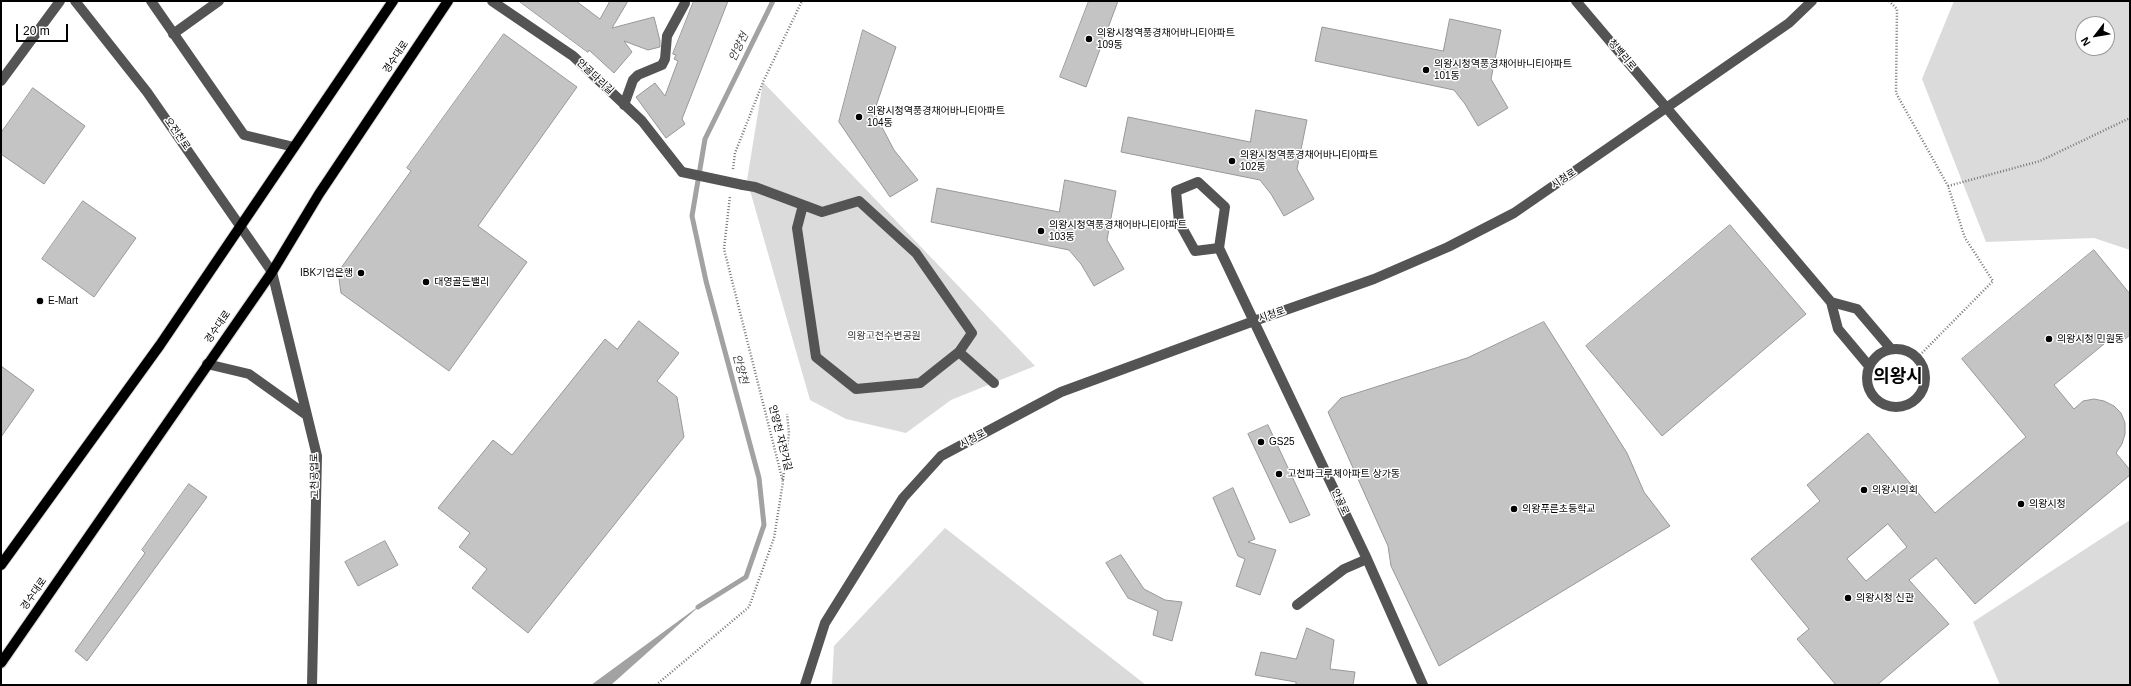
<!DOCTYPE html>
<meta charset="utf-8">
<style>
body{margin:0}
#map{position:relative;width:2131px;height:686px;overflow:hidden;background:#fff;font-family:Helvetica,sans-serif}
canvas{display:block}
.frame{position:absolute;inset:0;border:2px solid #000;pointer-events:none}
.north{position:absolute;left:2075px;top:16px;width:40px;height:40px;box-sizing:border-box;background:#fff;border:1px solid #999;border-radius:50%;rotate:239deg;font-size:11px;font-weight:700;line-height:16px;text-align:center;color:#000}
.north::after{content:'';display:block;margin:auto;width:14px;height:18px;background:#000;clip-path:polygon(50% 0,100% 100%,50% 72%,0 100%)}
.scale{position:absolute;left:16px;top:24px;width:52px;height:18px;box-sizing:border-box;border:2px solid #000;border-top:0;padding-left:5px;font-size:12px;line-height:14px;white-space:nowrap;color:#000;-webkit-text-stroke:3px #fff;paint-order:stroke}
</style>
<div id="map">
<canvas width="2131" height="686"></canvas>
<div class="frame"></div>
<div class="north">N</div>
<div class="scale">20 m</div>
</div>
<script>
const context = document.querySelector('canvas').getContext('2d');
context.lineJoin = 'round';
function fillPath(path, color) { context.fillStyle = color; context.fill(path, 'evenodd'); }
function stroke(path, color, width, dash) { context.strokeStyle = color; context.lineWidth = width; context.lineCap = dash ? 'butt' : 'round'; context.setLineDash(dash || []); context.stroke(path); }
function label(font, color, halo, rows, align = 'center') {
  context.font = font + ' Helvetica,"Noto Sans KR",sans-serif'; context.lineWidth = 3; context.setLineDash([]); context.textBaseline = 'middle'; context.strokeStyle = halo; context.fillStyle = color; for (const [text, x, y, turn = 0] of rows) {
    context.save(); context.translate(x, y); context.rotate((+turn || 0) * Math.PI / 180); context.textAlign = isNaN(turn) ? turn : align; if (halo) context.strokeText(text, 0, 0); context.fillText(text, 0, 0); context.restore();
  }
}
const green = new Path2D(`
 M1954,1H2130V250L2094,238L1986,242L1922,79ZM2083,24H2107V48H2083Z
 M763,82L1035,366L951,400L906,433L846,419L810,400L747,180Z
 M2130,520V685H2000L1973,622Z
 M945,528L1146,685H832L834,646Z`);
const water = new Path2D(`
 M703,603L611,685H591Z`);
const stream = new Path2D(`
 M698,607L746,577L764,525L759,478L706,281L692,216L705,139L773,1`);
const building = new Path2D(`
 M519,1H576L600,19L610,1H628L612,28L654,17L660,41V47L648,50L624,41L632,52L614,73L589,50L588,52Z
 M694,1H728L682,119L685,124L666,138L636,97L655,83L665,96L678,61L674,59L676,55L673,54Z
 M1089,1H1118L1086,87L1060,77Z
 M1450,19L1501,30L1491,79L1508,108L1478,126L1465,104L1454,90L1315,61L1322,27L1443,51Z
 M863,30L896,47L874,112L894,150L918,180L890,197L839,122Z
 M504,34L577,87L478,226L527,262L449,371L341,293L338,272L411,171L407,168Z
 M33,88L85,126L44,184L1,154V133Z
 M1256,110L1307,120L1297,169L1314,199L1284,216L1271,194L1260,180L1121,152L1128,117L1250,142Z
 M1065,180L1116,191L1107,240L1124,269L1094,286L1081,264L1069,250L931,222L937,188L1059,212Z
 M83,201L136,238L94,297L42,259Z
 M1730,225L1806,314L1662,436L1586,346Z
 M2094,250L2130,294V335L2121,342L2115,335L2054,385L2074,409L2083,401L2094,399L2104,401L2114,406L2121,413L2125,423V434L2122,444L2116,453L2130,470V475L1975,604L1936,558L1909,580L1949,624L1877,685H1836L1797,639L1809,629L1751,559L1820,501L1807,485L1868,433L1935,513L2026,437L1962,359ZM1888,524L1907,547L1866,581L1847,559Z
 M639,321L679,353L657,381L677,397L684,437L528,633L472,588L487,569L459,547L470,533L438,508L493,440L512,455L605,339L617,349Z
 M1544,322L1627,453L1644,492L1670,526L1439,666L1391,566L1388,546L1328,412L1341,398L1467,358Z
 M1,366L34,390L1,437Z
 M1268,425L1310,515L1290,523L1248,434Z
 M189,484L207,497L87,661L75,651L145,553L142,550Z
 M1233,488L1255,539L1248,542L1276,550L1260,595L1236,586L1245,559L1238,556L1213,498Z
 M385,541L398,565L358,586L345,562Z
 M1121,555L1144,589L1165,600L1182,602L1172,641L1153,635L1158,611L1128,598L1106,563Z
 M1307,628L1334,640L1330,669L1355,672L1353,685H1296V682L1255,675L1261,652L1296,659Z`);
const path = new Path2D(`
 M1889,1L1897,9L1896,93L1948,186L1965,238L1993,281L1917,358
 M733,169L735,153L763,82L802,1
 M1948,186L2040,161L2130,118
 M783,480L789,433L787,414
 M656,685L749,607L774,538L783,482L724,249L730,196`);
const minor = new Path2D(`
 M75,1L147,92L272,272L317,456L312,685
 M151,1L244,135L294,147
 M492,1L573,56L642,121L682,172
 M1576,1L1831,302L1838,329L1869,366
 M173,34L219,1
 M1,81L60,1
 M624,105L633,80L638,75L662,65L665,59L667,36L685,3
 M743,185L755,187L822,212L859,201L916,253L972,333L959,352L920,383L856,389L816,357L797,228L803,205
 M1219,248L1195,251L1179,222L1176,191L1198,182L1225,207L1219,248L1367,559L1423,685
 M1831,302L1857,309L1891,349
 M1867 378a29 29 0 1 1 58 0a29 29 0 1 1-58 0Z
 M959,352L994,383
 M207,364L249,374L305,414
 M1297,605L1344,569L1367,559
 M805,685L825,623L903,498L941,456L1061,392L1254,321L1374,279L1448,247L1514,213L1789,23L1812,1`);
const major = new Path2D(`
 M1,565L160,345L393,1
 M1,663L272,272L319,194L448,1`);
const minorBridge = new Path2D(`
 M682,172L743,185`);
const markers = [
 [1089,39,4,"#000"],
 [1426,70,4,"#000"],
 [859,117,4,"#000"],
 [1232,161,4,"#000"],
 [1041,231,4,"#000"],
 [361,273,4,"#000"],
 [426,282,4,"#000"],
 [40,301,4,"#000"],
 [2049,339,4,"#000"],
 [1261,442,4,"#000"],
 [1279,474,4,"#000"],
 [1864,490,4,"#000"],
 [2021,504,4,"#000"],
 [1514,509,4,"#000"],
 [1848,598,4,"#000"]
];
const poiNames = [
 ["의왕시청역풍경채어바니티아파트",1097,33],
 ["109동",1097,45],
 ["의왕시청역풍경채어바니티아파트",1434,64],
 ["101동",1434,76],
 ["의왕시청역풍경채어바니티아파트",867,111],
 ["104동",867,123],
 ["의왕시청역풍경채어바니티아파트",1240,155],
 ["102동",1240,167],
 ["의왕시청역풍경채어바니티아파트",1049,225],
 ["103동",1049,237],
 ["IBK기업은행",353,273,"right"],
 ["대영골든밸리",434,282],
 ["E-Mart",48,301],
 ["의왕시청 민원동",2057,339],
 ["GS25",1269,442],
 ["고천파크루체아파트 상가동",1287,474],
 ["의왕시의회",1872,490],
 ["의왕시청",2029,504],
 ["의왕푸른초등학교",1522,509],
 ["의왕시청 신관",1856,598]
];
const streetNames = [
 ["청백리로",1622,55,50],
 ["경수대로",396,57,-56],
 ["안골다리길",595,77,43],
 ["오전천로",177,134,55],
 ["시청로",1564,179,-34],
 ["시청로",1272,315,-19],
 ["경수대로",218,327,-55],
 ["안양천 자전거길",780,438,76],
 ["시청로",973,439,-28],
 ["고천공업로",315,476,-91],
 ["안골로",1340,502,65],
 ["경수대로",34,594,-55]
];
const parkNames = [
 ["의왕고천수변공원",884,336]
];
const waterNames = [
 ["안양천",739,47,-64],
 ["안양천",740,369,75]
];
const townNames = [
 ["의왕시",1898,377]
];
fillPath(green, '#dbdbdb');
fillPath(water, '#a2a2a2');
stroke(stream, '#a2a2a2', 5);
fillPath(building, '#c4c4c4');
stroke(building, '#989898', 1);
stroke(major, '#dbdbdb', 12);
stroke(path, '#767676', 2.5, [1, 2]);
stroke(minor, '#545454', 10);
stroke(major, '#000', 10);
stroke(minorBridge, '#545454', 10);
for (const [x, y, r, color] of markers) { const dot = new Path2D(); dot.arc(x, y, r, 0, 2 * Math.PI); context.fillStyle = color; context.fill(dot); stroke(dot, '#fff', 1.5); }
label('10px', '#000', '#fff', poiNames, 'left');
label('10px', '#000', '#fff', streetNames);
label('10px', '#323232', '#fff', parkNames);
label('italic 11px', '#434343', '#fff', waterNames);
label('bold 18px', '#000', '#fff', townNames);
</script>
